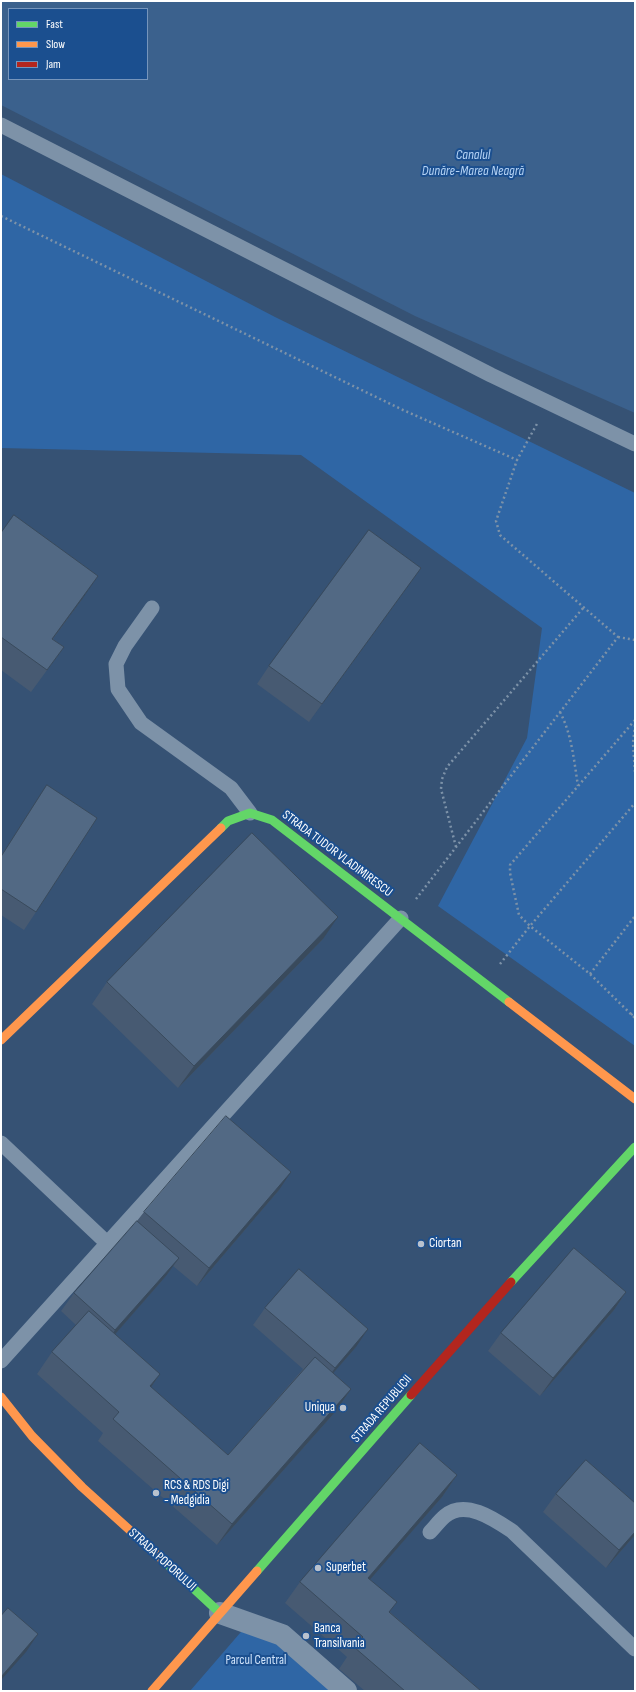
<!DOCTYPE html>
<meta charset="utf-8">
<style>
body{margin:0}
#map{position:relative;width:636px;height:1692px;overflow:hidden;background:#365274;font-family:"Sofia Sans Condensed",sans-serif}
canvas{display:block}
.frame{position:absolute;inset:0;border:2px solid #fff;pointer-events:none}
.legend{position:absolute;left:8px;top:8px;width:140px;height:72px;box-sizing:border-box;background:#1b4f8f;border:1px solid #7695bc;margin:0;padding:5px 7px;list-style:none;font-size:12px;color:#fff}
.legend li{display:flex;align-items:center;gap:8px;height:20px}
.legend b{width:20px;border:1px solid #7695bc}
</style>
<div id="map">
<canvas width="636" height="1692"></canvas>
<div class="frame"></div>
<ul class="legend">
<li><b style="height:5px;background:#63d668"></b>Fast</li>
<li><b style="height:5px;background:#ff974d"></b>Slow</li>
<li><b style="height:5px;background:#b3261e"></b>Jam</li>
</ul>
</div>
<script>
const context = document.querySelector('canvas').getContext('2d');
context.lineJoin = 'round';
function fillPath(path, color) { context.fillStyle = color; context.fill(path, 'evenodd'); }
function stroke(path, color, width, dash) { context.strokeStyle = color; context.lineWidth = width; context.lineCap = dash ? 'butt' : 'round'; context.setLineDash(dash || []); context.stroke(path); }
function label(font, color, halo, rows, align = 'center') {
  context.font = font + ' "Sofia Sans Condensed",sans-serif'; context.lineWidth = 4; context.setLineDash([]); context.textBaseline = 'middle'; context.strokeStyle = halo; context.fillStyle = color; for (const [text, x, y, turn = 0] of rows) {
    context.save(); context.translate(x, y); context.rotate((+turn || 0) * Math.PI / 180); context.textAlign = isNaN(turn) ? turn : align; if (halo) context.strokeText(text, 0, 0); context.fillText(text, 0, 0); context.restore();
  }
}
const green = new Path2D(`
 M1,174L275,317L635,493V1046L438,906L527,738L542,628L301,455L1,448Z
 M253,1618L337,1691H190Z`);
const water = new Path2D(`
 M1,1H635V413L415,316L1,105ZM9,9H147V79H9Z`);
const path = new Path2D(`
 M1,216L403,410L517,460L538,422
 M618,637L635,640
 M560,712C572,735 574,761 578,786
 M635,720L510,865V873L519,915L530,926L590,974L635,1018
 M635,725L633,743L635,773
 M456,847L441,789L442,779L447,767L584,607
 M416,899L618,637L500,535L496,521L517,460
 M500,964L530,926L635,803
 M590,974L635,916
 M631,1015L635,1011`);
const lane = new Path2D(`
 M1,125L491,375L635,444
 M152,608L125,646L116,664L118,689L141,723L231,788L250,813
 M1,1143L107,1243
 M1,1361L401,918
 M430,1532C435,1527 439,1521 445,1516C465,1499 494,1519 512,1531L635,1649`);
const street = new Path2D(`
 M220,1613L282,1635L346,1691`);
const fast = new Path2D(`
 M221,828L228,821L250,813L272,820L509,1002
 M511,1282L635,1147
 M165,1562L220,1613
 M257,1571L411,1395`);
const slow = new Path2D(`
 M509,1002L635,1099
 M1,1040L221,828
 M1,1397L32,1436L82,1487L165,1562
 M152,1691L257,1571`);
const jam = new Path2D(`
 M411,1395L511,1282`);
const wall = new Path2D(`
 M1,533L83,598L53,639L64,647L31,692L1,670Z
 M408,586L309,722L257,684L269,666Z
 M47,785L36,912L24,930L1,915V856L35,803Z
 M323,939L178,1088L92,1004L107,982Z
 M279,1190L197,1286L173,1266L166,1276L115,1334L160,1374L151,1387L228,1455L303,1369L253,1325L265,1308L356,1347L333,1373L351,1389L336,1411L217,1545L98,1441L103,1433L37,1374L52,1352L76,1325L61,1311L74,1293L137,1221L144,1212Z
 M626,1292L614,1310L540,1396L488,1351L501,1333Z
 M457,1475L442,1497L370,1579L390,1612L481,1691H365L339,1669L347,1657L285,1603L300,1582Z
 M556,1494L635,1503V1535L606,1568L543,1512Z`);
const shadedWall = new Path2D(`
 M421,568L408,586L309,722L322,704Z
 M98,576L83,598L37,660L52,639Z
 M338,917L323,939L178,1088L194,1066Z
 M291,1172L279,1190L197,1286L209,1268Z
 M179,1258L166,1276L103,1348L115,1330Z
 M626,1292L614,1310L540,1396L553,1378Z
 M368,1329L356,1347L322,1386L335,1368Z
 M160,1374L145,1396L150,1386Z
 M351,1389L336,1411L217,1545L232,1524Z
 M457,1475L442,1497L353,1599L368,1578Z
 M635,1532V1535L606,1568L619,1550Z
 M38,1634L26,1652L1,1680V1677Z`);
const building = new Path2D(`
 M14,515L98,576L52,639L64,647L47,670L1,637V533Z
 M369,530L421,568L322,704L269,666Z
 M47,785L97,818L36,912L1,889V857Z
 M252,833L338,917L194,1066L107,982Z
 M226,1116L291,1172L209,1268L144,1212Z
 M137,1221L179,1258L115,1330L74,1293Z
 M574,1248L626,1292L553,1378L501,1333Z
 M299,1269L368,1329L335,1368L265,1308Z
 M89,1311L160,1374L150,1386L228,1455L315,1357L351,1389L232,1524L113,1419L119,1412L52,1352Z
 M420,1443L457,1475L368,1578L397,1602L389,1612L481,1691H405L354,1647L363,1637L300,1582Z
 M586,1460L635,1503V1532L619,1550L556,1494Z
 M8,1608L38,1634L1,1677V1616Z`);
const markers = [
 [421,1244,4,"#b9c2ce"],
 [343,1408,4,"#b9c2ce"],
 [156,1493,4,"#b9c2ce"],
 [318,1568,4,"#b9c2ce"],
 [306,1636,4,"#b9c2ce"]
];
const streetNames = [
 ["STRADA TUDOR VLADIMIRESCU",337,854,37],
 ["STRADA REPUBLICII",382,1409,-49],
 ["STRADA POPORULUI",162,1560,42]
];
const poiNames = [
 ["Ciortan",429,1244],
 ["Uniqua",335,1408,"right"],
 ["RCS & RDS Digi",164,1486],
 ["- Medgidia",164,1501],
 ["Superbet",326,1568],
 ["Banca",314,1629],
 ["Transilvania",314,1644]
];
const parkNames = [
 ["Parcul Central",256,1661]
];
const waterNames = [
 ["Canalul",473,155],
 ["Dunăre-Marea Neagră",473,171]
];
fillPath(green, '#2f66a5');
fillPath(water, '#3b618d');
stroke(path, '#7d92a8', 2.5, [2, 3]);
stroke(lane, '#7d92a8', 15);
stroke(street, '#7d92a8', 22);
stroke(fast, '#63d668', 9);
stroke(slow, '#ff974d', 9);
stroke(jam, '#b3261e', 9);
fillPath(wall, '#475a72');
fillPath(shadedWall, '#394a5c');
fillPath(building, '#526984');
stroke(building, '#394a5c', 1);
for (const [x, y, r, color] of markers) { const dot = new Path2D(); dot.arc(x, y, r, 0, 2 * Math.PI); context.fillStyle = color; context.fill(dot); stroke(dot, '#1b4f8f', 1.5); }
label('13px', '#fff', '#1b4f8f', streetNames);
label('13px', '#fff', '#1b4f8f', poiNames, 'left');
label('13px', '#cfe3fa', '#1b4f8f', parkNames);
label('italic 14px', '#b5d3f5', '#1b4f8f', waterNames);
</script>
